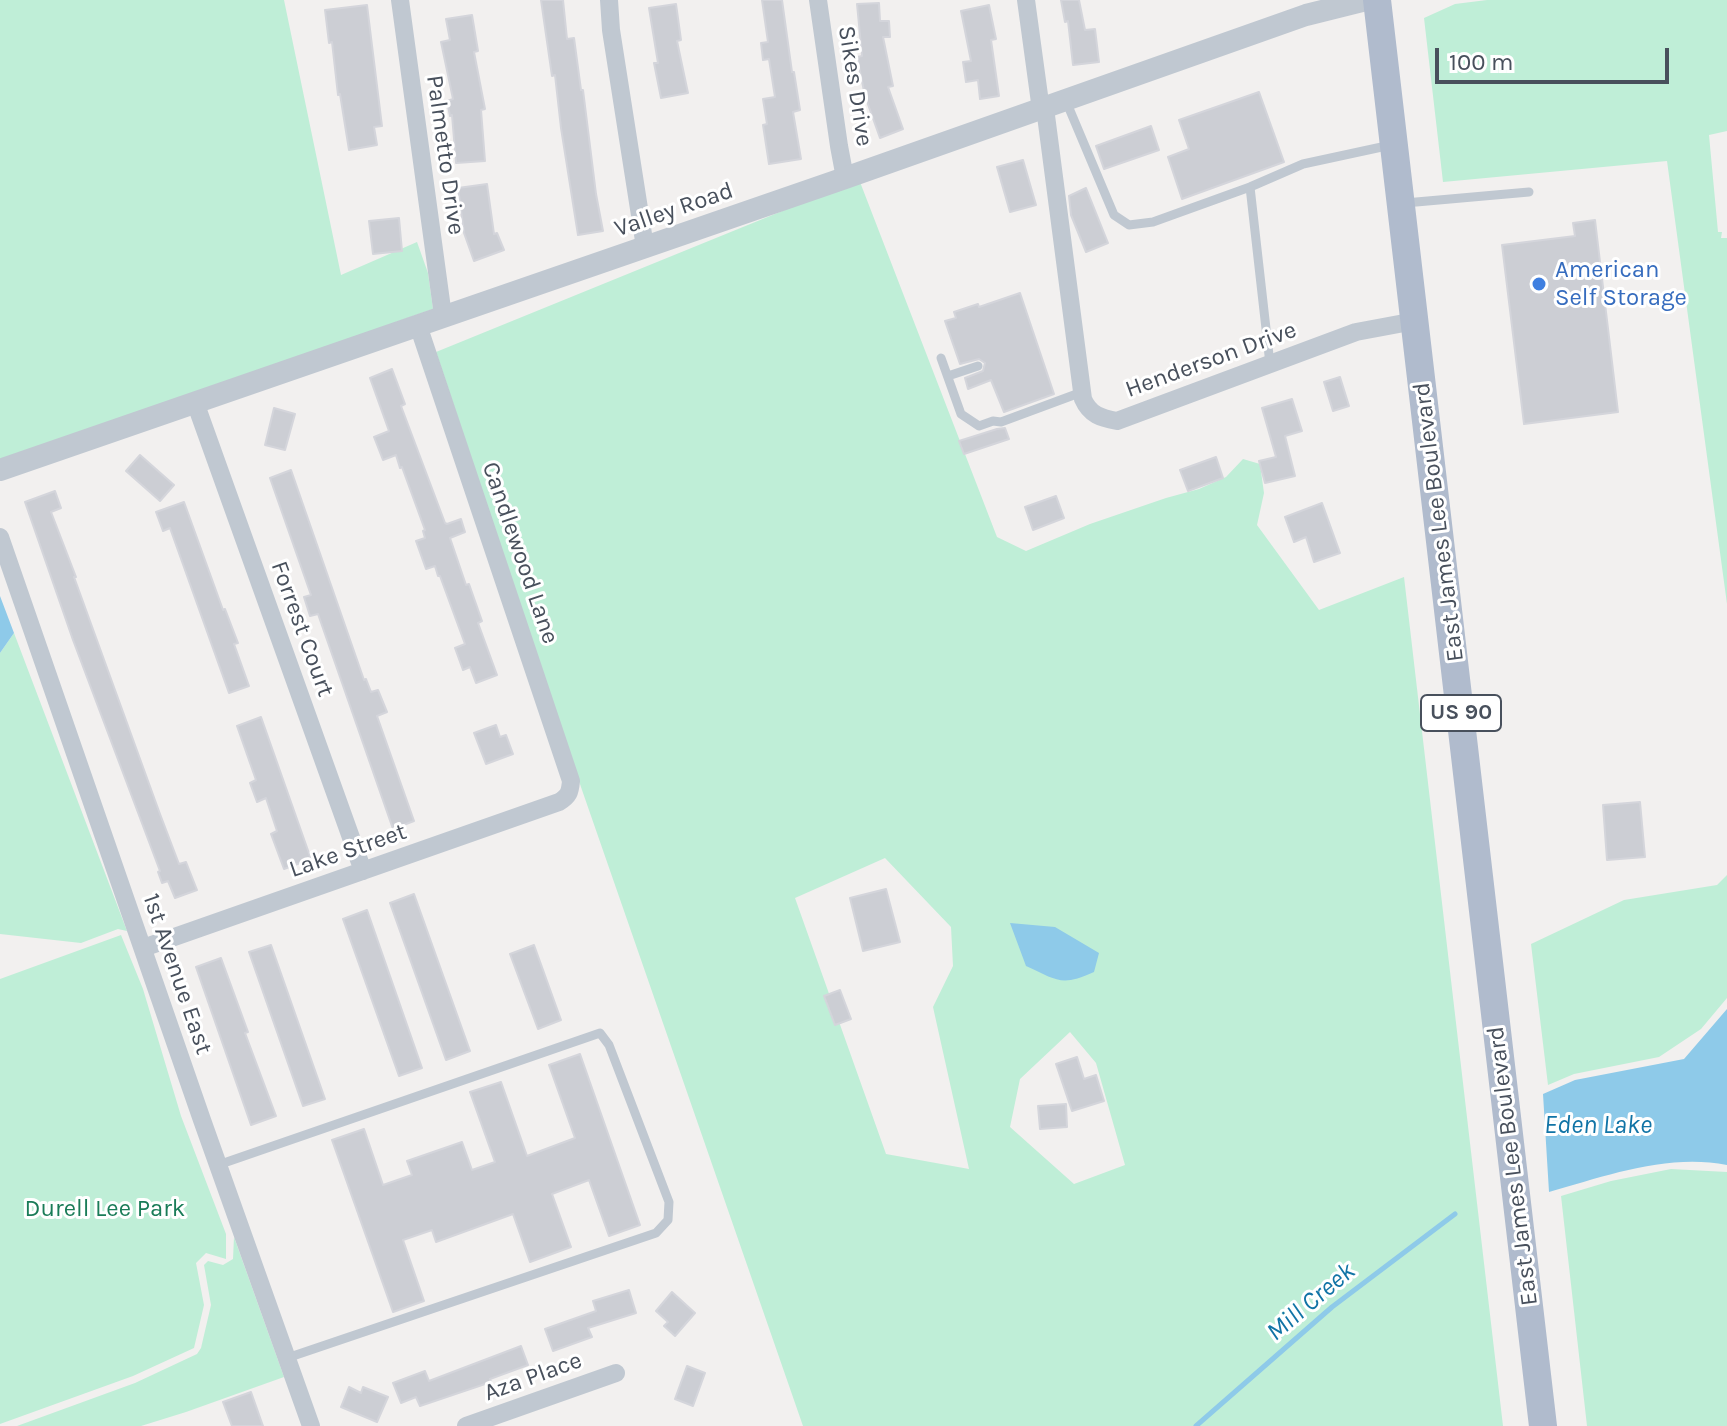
<!DOCTYPE html>
<style>
body{margin:0}
#map{position:relative;width:1727px;height:1426px;overflow:hidden;background:#f2f0ef;font-family:Karla,sans-serif}
canvas{display:block}
.scale{position:absolute;left:1435px;top:48px;width:234px;height:36px;box-sizing:border-box;border:4px solid #48505c;border-top:0;padding-left:10px;font-size:24px;line-height:28px;white-space:nowrap;color:#48505c;-webkit-text-stroke:6px #fff;paint-order:stroke}
</style>
<div id="map">
<canvas width="1727" height="1426"></canvas>
<div class="scale">100 m</div>
</div>
<script>
const context = document.querySelector('canvas').getContext('2d');
context.lineJoin = 'round';
function fillPath(path, color) { context.fillStyle = color; context.fill(path, 'evenodd'); }
function stroke(path, color, width, dash) { context.strokeStyle = color; context.lineWidth = width; context.lineCap = dash ? 'butt' : 'round'; context.setLineDash(dash || []); context.stroke(path); }
function label(font, color, halo, rows, align = 'center') {
  context.font = font + ' Karla,sans-serif'; context.lineWidth = 6; context.setLineDash([]); context.textBaseline = 'middle'; context.strokeStyle = halo; context.fillStyle = color; for (const [text, x, y, turn = 0] of rows) {
    context.save(); context.translate(x, y); context.rotate((+turn || 0) * Math.PI / 180); context.textAlign = isNaN(turn) ? turn : align; if (halo) context.strokeText(text, 0, 0); context.fillText(text, 0, 0); context.restore();
  }
}
const green = new Path2D(`
 M0,0H284L341,275L417,242L428,273L433,309L0,462Z
 M1487,0H1727V131L1709,135L1718,232H1722L1721,238H1727V604L1667,161L1443,182L1424,18L1455,4Z
 M860,182L997,537L1026,551L1090,524L1166,498L1199,489L1226,477L1243,459L1260,464L1264,493L1257,525L1319,610L1404,577L1503,1426H803L582,790L436,352L824,194ZM885,858L951,927L953,966L933,1007L969,1169L886,1154L795,898ZM1070,1032L1096,1063L1125,1165L1074,1184L1010,1127L1020,1079Z
 M14,633L127,931L118,929L81,943L0,934V653Z
 M1727,875V998L1701,1029L1659,1057L1574,1074L1548,1085L1531,944L1624,900L1717,885Z
 M121,935L143,989L181,1116L226,1234V1259L206,1253L196,1263L204,1305L194,1348L133,1376L0,1424V979Z
 M1671,1169L1727,1172V1426H1587L1561,1196L1611,1181Z
 M234,1237L284,1377L186,1412L141,1426H17L135,1383L197,1354L201,1348L211,1305L204,1265L208,1261L223,1265L233,1259Z`);
const water = new Path2D(`
 M0,596L14,633L0,653Z
 M1010,923L1055,927L1099,953L1094,972C1061,987 1057,980 1026,966Z
 M1727,1009V1165C1668,1153 1605,1176 1549,1192L1543,1094L1575,1080L1684,1059Z`);
const stream = new Path2D(`
 M1196,1426L1332,1307L1455,1214`);
const building = new Path2D(`
 M541,0H563L567,39L574,38L581,90H583L596,194L603,231L578,235L561,128L555,75L552,76Z
 M762,0H782L792,72H794L800,110L793,112L801,159L769,164L763,125L767,124L763,99L775,97L769,59L763,60L761,43L768,42Z
 M1061,0H1079L1085,30L1095,29L1099,62L1073,65L1068,21L1065,22Z
 M879,3L880,21H889L890,37H883L893,86L888,87L903,129L880,138L865,96L857,57L862,56L857,4Z
 M676,4L681,40L677,41L688,93L661,98L654,63H658L649,8Z
 M367,5L382,126L374,127L377,145L349,150L340,94L338,95L332,42L329,43L325,10Z
 M989,5L996,39L991,40L999,96L980,99L978,80L966,82L963,62L971,61L961,11Z
 M472,15L478,51L474,52L485,109L481,110L485,161L456,163L452,115L450,116L447,101L453,99L441,42L450,40L446,19Z
 M1259,92L1284,162L1182,199L1168,157L1189,149L1179,120Z
 M1151,126L1159,150L1104,169L1096,146Z
 M1023,160L1036,205L1010,212L997,167Z
 M487,184L494,234L497,233L504,250L474,261L464,233L458,188Z
 M1086,188L1108,243L1086,252L1071,215L1069,196Z
 M399,218L402,251L373,254L369,221Z
 M1595,220L1618,412L1524,424L1502,245L1575,236L1573,223Z
 M1020,293L1054,394L1004,412L991,380L968,389L965,378L983,371L985,363L979,359L960,364L945,321L956,318L954,312L978,304L979,307Z
 M392,369L405,404L401,406L445,523L447,524L461,519L465,532L450,538L466,585L469,584L482,621L478,623L497,675L476,683L470,667L463,670L455,648L465,644L440,576H438L435,566L426,569L416,541L425,538L423,531L425,530L402,467L400,468L396,455L383,460L374,437L389,431L370,378Z
 M1340,377L1349,406L1333,411L1324,382Z
 M1292,399L1302,431L1285,436L1295,476L1265,483L1259,461L1276,457L1262,408Z
 M274,408L295,414L285,450L265,445Z
 M1005,428L1009,439L964,454L959,441L997,429Z
 M140,455L174,485L160,501L126,471Z
 M1216,457L1223,478L1188,491L1180,470Z
 M291,470L364,680L366,679L371,692L378,690L387,712L377,716L414,821L393,829L318,614L310,616L304,597L311,595L270,478Z
 M55,491L61,508L51,512L76,577H74L160,814L179,864L186,862L197,890L175,898L168,881L162,883L158,872L160,871L73,640L25,502Z
 M1056,496L1064,518L1033,530L1025,507Z
 M184,502L223,610L225,609L238,643L234,644L249,686L229,693L170,528L163,531L156,512Z
 M1322,503L1340,553L1314,562L1306,537L1294,542L1285,517Z
 M261,717L311,859L284,869L271,834L277,831L266,798L257,802L250,783L256,780L237,726Z
 M496,725L500,737L506,735L513,754L486,764L474,733Z
 M1640,802L1645,857L1607,860L1603,805Z
 M886,889L900,942L863,951L850,898Z
 M414,894L470,1051L446,1060L390,903Z
 M367,910L422,1068L399,1076L343,919Z
 M271,945L325,1099L303,1106L249,952Z
 M534,945L561,1020L538,1029L510,954Z
 M221,958L248,1032L245,1033L276,1116L251,1125L196,967Z
 M840,990L851,1019L835,1025L824,996Z
 M580,1054L640,1225L609,1236L589,1180L552,1194L571,1247L530,1262L513,1214L436,1242L432,1230L403,1240L424,1301L393,1312L332,1140L364,1129L383,1185L412,1175L407,1161L462,1142L472,1170L495,1162L470,1092L501,1082L527,1156L575,1138L549,1065Z
 M1077,1057L1084,1079L1096,1075L1104,1101L1072,1111L1056,1064Z
 M1066,1104L1067,1127L1040,1129L1038,1106Z
 M629,1290L636,1313L588,1328L592,1337L553,1351L545,1329L596,1311L593,1301Z
 M672,1292L695,1313L675,1336L664,1326L668,1322L656,1311Z
 M521,1346L528,1365L490,1379L491,1382L420,1406L416,1397L401,1403L393,1383L425,1371L429,1381Z
 M687,1366L705,1373L693,1406L675,1399Z
 M349,1387L361,1393L363,1387L388,1397L377,1422L341,1407Z
 M251,1392L263,1426H232L223,1402Z`);
const service = new Path2D(`
 M1066,101L1114,215L1129,225L1153,222L1250,187L1303,164L1391,145
 M1250,187L1270,364
 M1405,203L1529,192
 M941,358L961,414L979,426L993,421L1001,422L1082,392
 M948,376L978,366
 M218,1165L600,1033L609,1045L669,1202L668,1220L656,1233L287,1358`);
const minor = new Path2D(`
 M400,0L443,316
 M609,0L611,30L645,247
 M818,0L839,146L845,178
 M1026,0L1041,110
 M1045,108L1083,399C1090,415 1101,418 1117,421L1356,332L1415,321
 M195,402L363,871
 M0,537L202,1120L311,1426
 M143,948L559,802C569,796 570,792 571,781L418,325
 M466,1426L616,1373`);
const tertiary = new Path2D(`
 M0,470L845,178L1306,15L1366,0`);
const primary = new Path2D(`
 M1377,0L1543,1426`);
const markers = [
 [1539,284,8,"#3f7fe0"]
];
const shields = [
 [1461,713,80]
];
const shieldNames = [
 ["US 90",1461,713]
];
const streetNames = [
 ["Sikes Drive",855,86,81],
 ["Palmetto Drive",445,155,82],
 ["Valley Road",674,210,-19],
 ["Henderson Drive",1211,360,-20],
 ["East James Lee Boulevard",1439,522,-97],
 ["Candlewood Lane",520,553,71],
 ["Forrest Court",302,629,70],
 ["Lake Street",348,851,-19],
 ["1st Avenue East",177,974,71],
 ["East James Lee Boulevard",1513,1166,-97],
 ["Aza Place",533,1377,-20]
];
const shopNames = [
 ["American",1555,270],
 ["Self Storage",1555,298]
];
const parkNames = [
 ["Durell Lee Park",105,1209]
];
const waterNames = [
 ["Eden Lake",1598,1126],
 ["Mill Creek",1311,1302,-40]
];
fillPath(green, '#bfeed7');
fillPath(water, '#8ecae9');
stroke(stream, '#8ecae9', 5);
fillPath(building, '#ccced4');
stroke(building, '#d4d5db', 2);
stroke(service, '#c0c8d1', 9);
stroke(minor, '#c0c8d1', 18);
stroke(tertiary, '#c0c8d1', 22);
stroke(primary, '#b0bbcd', 28);
for (const [x, y, r, color] of markers) { const dot = new Path2D(); dot.arc(x, y, r, 0, 2 * Math.PI); context.fillStyle = color; context.fill(dot); stroke(dot, '#fff', 3); }
for (const [x, y, w] of shields) { const box = new Path2D(); box.roundRect(x - w / 2, y - 18, w, 36, 6); context.fillStyle = '#fff'; context.fill(box); stroke(box, '#48505c', 2); }
label('bold 22px', '#48505c', null, shieldNames);
label('24px', '#48505c', '#fff', streetNames);
label('24px', '#366cbe', '#fff', shopNames, 'left');
label('24px', '#1a7c58', '#fff', parkNames);
label('italic 26px', '#1174a6', '#fff', waterNames);
</script>
